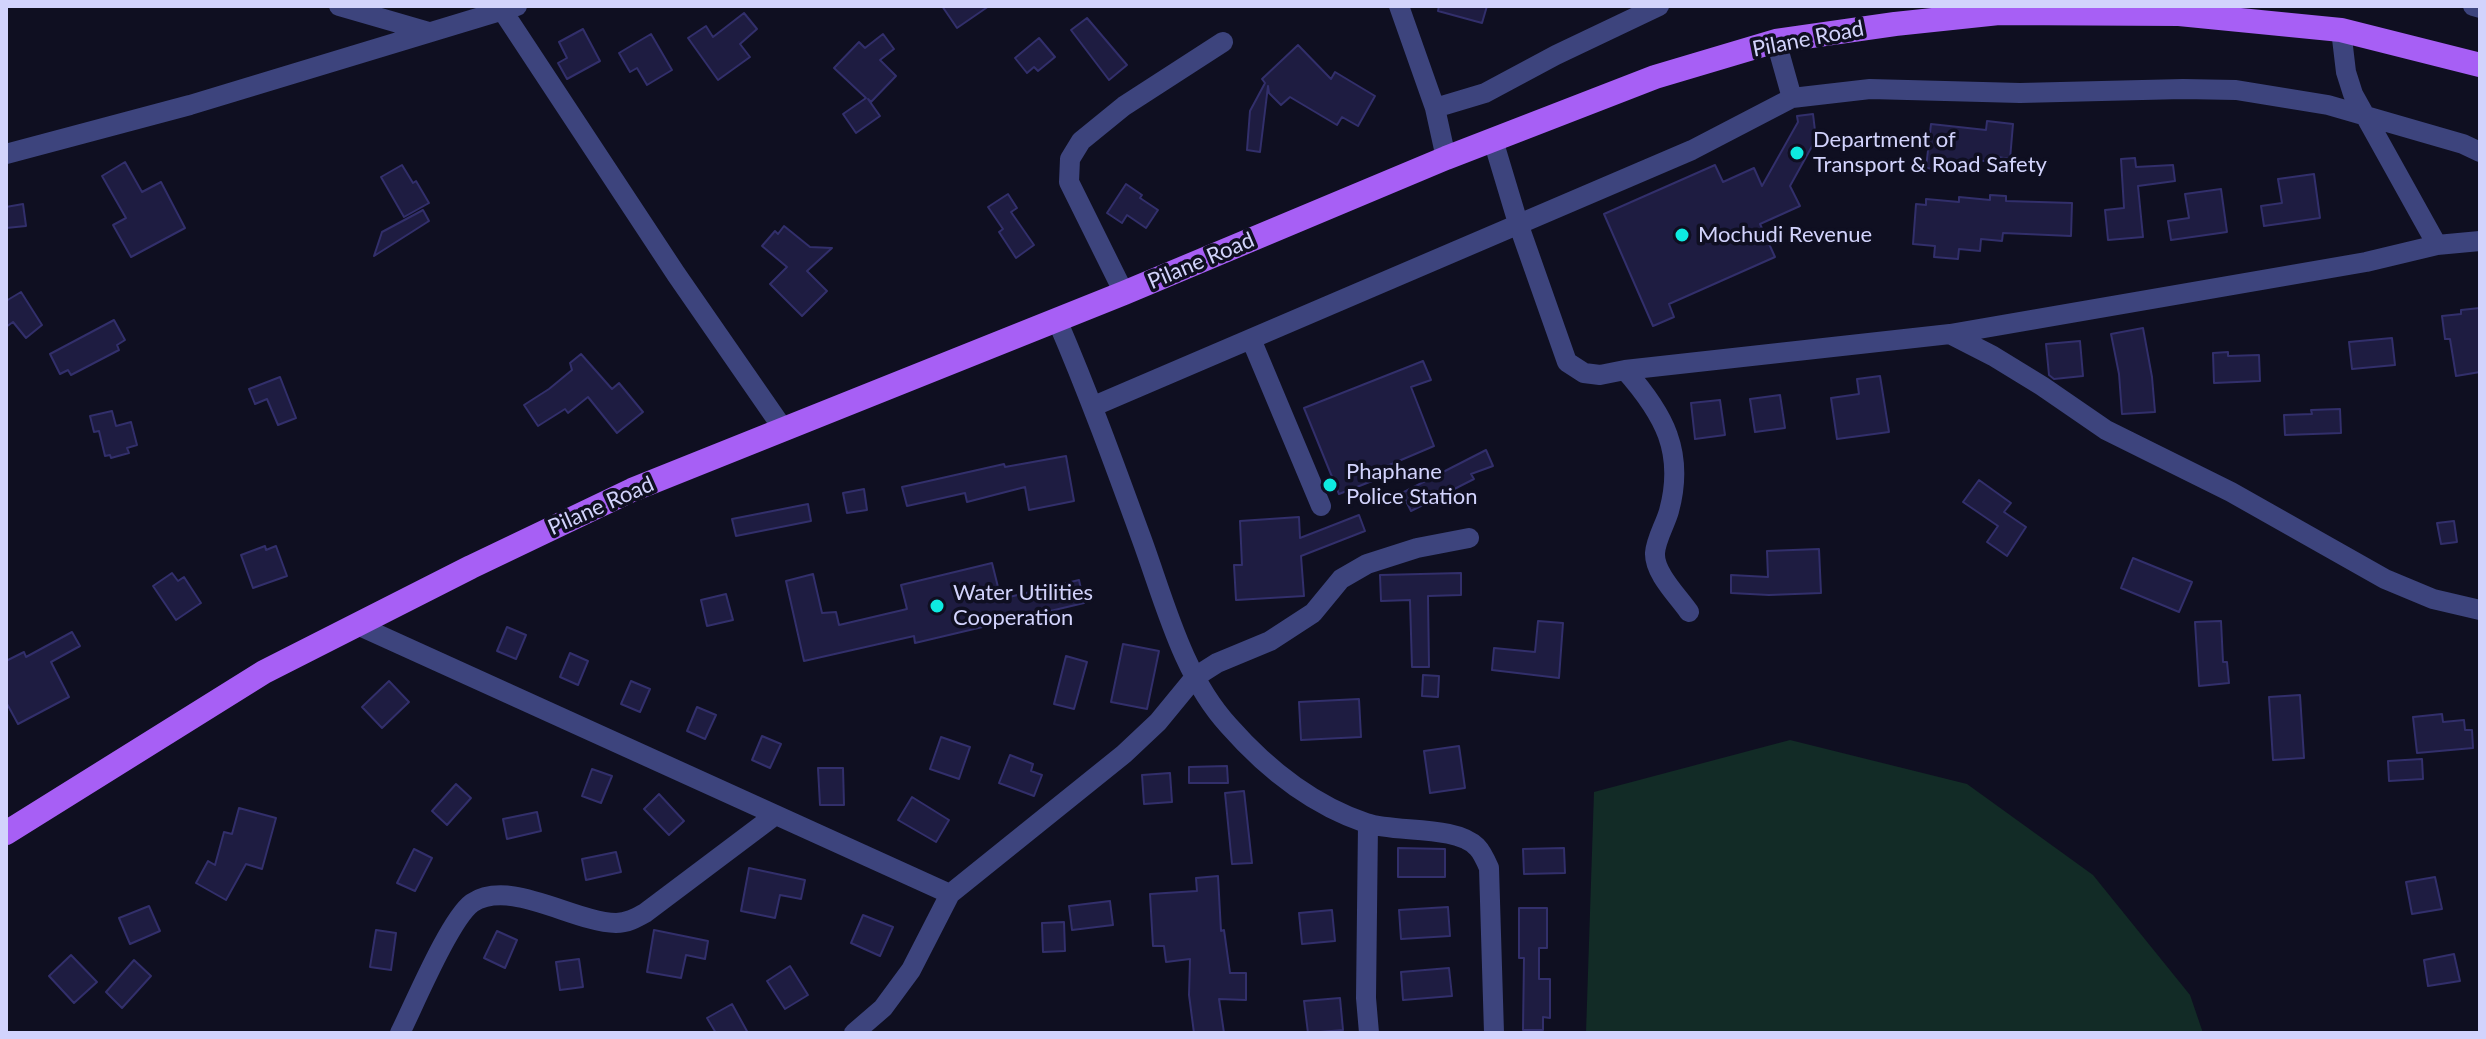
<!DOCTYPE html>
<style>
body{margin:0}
#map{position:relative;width:2486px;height:1039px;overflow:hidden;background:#0f0f21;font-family:Lato,sans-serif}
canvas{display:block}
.frame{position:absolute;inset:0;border:8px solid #d2d3fc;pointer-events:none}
</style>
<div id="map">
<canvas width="2486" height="1039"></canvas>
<div class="frame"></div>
</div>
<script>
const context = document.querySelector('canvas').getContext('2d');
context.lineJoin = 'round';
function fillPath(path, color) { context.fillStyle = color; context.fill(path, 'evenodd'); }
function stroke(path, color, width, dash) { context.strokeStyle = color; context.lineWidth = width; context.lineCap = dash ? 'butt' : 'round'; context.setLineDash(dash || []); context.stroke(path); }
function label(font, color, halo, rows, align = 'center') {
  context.font = font + ' Lato,sans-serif'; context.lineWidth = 7; context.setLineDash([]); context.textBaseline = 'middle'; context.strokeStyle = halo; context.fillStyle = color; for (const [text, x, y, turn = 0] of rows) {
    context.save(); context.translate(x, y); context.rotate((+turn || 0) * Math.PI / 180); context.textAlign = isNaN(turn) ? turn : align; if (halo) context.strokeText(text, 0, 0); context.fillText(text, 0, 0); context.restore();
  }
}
const green = new Path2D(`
 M1790,740L1967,784L2093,875L2190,995L2203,1033H1586L1594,792Z`);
const building = new Path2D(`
 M942,6H989L957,28Z
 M1439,6H1487L1482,23L1438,11Z
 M744,13L757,29L740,44L750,57L718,80L688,38L706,26L713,37Z
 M1087,18L1127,65L1109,80L1071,30Z
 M583,29L600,61L567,79L558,63L567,58L559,42Z
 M651,34L672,70L647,85L637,68L630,72L619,53Z
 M883,34L894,49L880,60L896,76L871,102L868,99L880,116L856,133L843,114L866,98L834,68L859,42L865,48Z
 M1039,38L1055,57L1038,71L1034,67L1027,73L1015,58Z
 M1298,45L1331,79L1335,72L1375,96L1358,126L1342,117L1337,125L1290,97L1281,105L1269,93L1268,86L1260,152L1247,150L1250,111L1265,83L1262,79Z
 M1813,114L1816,139L1790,186L1800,206L1760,224L1775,257L1669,304L1674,317L1653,326L1604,214L1715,165L1723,182L1754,168L1762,186L1798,122L1797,116Z
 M1987,121L2013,124L2010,159L1998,157V162L1971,160V167L1945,165L1944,170L1926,168L1931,124L1986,130Z
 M2135,158L2136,167L2173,165L2175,181L2138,186L2143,237L2108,240L2105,210L2124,208L2121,159Z
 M125,162L142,192L161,182L185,228L131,257L113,225L126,218L102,176Z
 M402,165L413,183L416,181L429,203L404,217L381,177Z
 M2314,174L2320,218L2264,226L2261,206L2282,203L2278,179Z
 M1126,184L1142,195L1140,198L1158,210L1146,228L1127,215L1122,223L1107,213Z
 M2221,189L2227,232L2171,240L2168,221L2189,218L2185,194Z
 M1008,194L1017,208L1011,212L1034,245L1016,258L999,232L1003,229L988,207Z
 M1990,195L2006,196V201L2072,203L2071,236L2003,233L2002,241L1981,239L1980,251L1959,249L1958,259L1934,257L1935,246L1913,244L1916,204L1926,205V199L1959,202V197L1990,200Z
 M23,204L26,226L6,228V207Z
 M423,210L429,221L374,256L382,232Z
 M784,226L810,247L832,248L807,271L827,291L802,316L770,284L787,267L762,246L775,231L778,234Z
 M21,292L42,325L26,338L13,322L6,327V301Z
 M2480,308V372L2456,376L2450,339H2445L2442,316L2461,314V310Z
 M114,320L125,340L117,345L119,350L71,375L68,370L60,374L50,354Z
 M2143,328L2152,377L2155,412L2122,414L2119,374L2111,334Z
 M2392,338L2395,365L2352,369L2349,342Z
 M2080,341L2083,376L2054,379L2049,375L2046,344Z
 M2228,352V356L2259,355L2260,381L2214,383L2213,353Z
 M581,354L612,389L619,383L643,412L617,433L588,397L568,413L565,409L538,426L524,405L549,389L572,370L570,363Z
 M1423,361L1431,380L1411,387L1434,446L1387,466L1390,474L1339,494L1304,408Z
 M1880,376L1889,432L1837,439L1831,398L1859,394L1857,379Z
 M280,377L296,418L278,425L267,399L255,404L249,389Z
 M1780,395L1785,428L1755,432L1750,399Z
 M1720,400L1725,435L1695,439L1691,403Z
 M2340,409L2341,433L2285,435L2284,415L2312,414L2311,410Z
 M112,411L116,426L131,422L137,445L127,448L129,453L111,458L110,455L105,456L99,431L94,432L90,416Z
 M1486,450L1493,466L1471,474L1474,479L1411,511L1402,493Z
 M1066,456L1074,501L1029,510L1025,487L967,502L965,493L907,506L902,487L1004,464L1005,467Z
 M1979,480L2011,503L2004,512L2026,527L2007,556L1987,542L1998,526L1963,502Z
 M864,489L867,510L847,513L843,493Z
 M808,504L811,521L736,536L732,519Z
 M1359,515L1365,531L1301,556L1304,596L1236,600L1234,565H1242L1240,521L1299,517L1300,538Z
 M2454,521L2457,542L2441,544L2437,523Z
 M265,546L266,550L276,546L287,576L253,588L241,555Z
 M1819,549L1821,593L1769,595L1731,593V575L1768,577L1767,551Z
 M2133,558L2192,582L2179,612L2121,588Z
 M992,563L1001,599L1079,580L1084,603L915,643L914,636L804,661L786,581L813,574L822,613L836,612L839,625L907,609L901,585Z
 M172,573L178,581L184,577L201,603L176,620L153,586Z
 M1461,573V595L1428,596L1429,667H1412L1410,600L1381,601L1380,575Z
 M726,594L733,620L707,626L701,600Z
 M1538,621L1563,623L1559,678L1492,670L1494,648L1535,652Z
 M2221,621L2223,662H2227L2229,683L2199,686L2195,622Z
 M507,627L526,635L516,659L497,651Z
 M72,632L80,646L51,662L69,697L18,724L6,702V661L24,652L26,657Z
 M1123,644L1159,651L1147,709L1111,702Z
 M570,653L588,661L578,685L560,677Z
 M1066,656L1087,662L1074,709L1054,704Z
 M1423,675L1439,676L1438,697L1422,696Z
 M389,681L409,702L382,728L362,707Z
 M631,681L650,689L640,712L621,704Z
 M2300,695L2304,758L2273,760L2269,697Z
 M1359,699L1361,737L1301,740L1299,702Z
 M697,707L716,715L705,739L687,731Z
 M2442,714L2443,722L2464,720L2465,730H2472L2473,748L2417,753L2413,717Z
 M762,736L781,744L770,768L752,760Z
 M941,737L970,747L959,779L930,769Z
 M1459,746L1465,788L1430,793L1424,751Z
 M1010,755L1033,764L1031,771L1042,775L1034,796L999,783Z
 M2422,759L2423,779L2389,781L2388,761Z
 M1227,766L1228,783H1189V767Z
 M818,768H843L844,805H820Z
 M592,769L612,776L601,803L582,796Z
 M1170,773L1172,802L1144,804L1142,775Z
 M456,784L471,798L447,825L432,811Z
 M1244,791L1252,863L1232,864L1225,793Z
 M659,794L684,821L669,835L644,809Z
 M912,797L949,820L936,842L898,820Z
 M239,808L276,818L262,869L246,864L226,900L196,883L208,861L215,865L224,832L232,834Z
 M537,812L541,831L507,839L503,819Z
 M1398,848L1445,849V877H1398Z
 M1564,848L1565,873L1524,874L1523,849Z
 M414,849L432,858L415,891L397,883Z
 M616,852L621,872L586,880L582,859Z
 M749,868L805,880L801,899L780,895L775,918L741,911Z
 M1218,876L1221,931L1224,930L1230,973H1246V1000L1219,999L1224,1033H1194L1189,995L1190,959L1166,962L1164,946H1153L1150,894L1197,891L1196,878Z
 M2435,877L2442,909L2412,914L2406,882Z
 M1110,901L1113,925L1072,930L1069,906Z
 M149,906L160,931L130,944L119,918Z
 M1448,907L1450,936L1401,939L1399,910Z
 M1519,908H1547V948H1539V979H1550V1018L1543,1017V1030H1523L1524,958H1519Z
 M1332,910L1335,941L1302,944L1299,913Z
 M863,915L893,927L880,956L851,943Z
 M1064,922L1065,951L1043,952L1042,923Z
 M376,930L396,933L391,970L370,967Z
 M654,930L708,941L705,959L686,955L681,978L647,972Z
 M497,931L517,940L505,968L484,958Z
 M2454,954L2460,981L2428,986L2424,960Z
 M71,955L97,982L74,1003L49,976Z
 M579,959L583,987L560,990L556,962Z
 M134,960L151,976L122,1008L106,992Z
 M790,966L808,995L785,1009L767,981Z
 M1449,968L1452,996L1403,1000L1401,972Z
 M1340,998L1343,1030L1308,1033L1304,1001Z
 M732,1004L748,1033H716L707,1018Z`);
const minor = new Path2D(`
 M339,6L429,32
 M1399,6L1435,108L1446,158
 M2473,6L2480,8
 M502,10L676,274L784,430
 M1776,41L1792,98
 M1435,108L1485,93L1556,55L1659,6
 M1493,140L1518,223L1567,362L1584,373L1600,375L1625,370L1950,334L1993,356L2042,386L2106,430L2231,492L2385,579L2433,599L2480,610
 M6,154L190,105L517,6
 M2437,245L2480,241
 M1124,293L1069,182L1070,159L1081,141L1124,106L1223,42
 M1057,320C1088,392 1115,466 1142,540C1165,603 1183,676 1229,726C1266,768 1313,805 1366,823C1395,833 1456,825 1477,847C1482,852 1486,861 1489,868L1494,1033
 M1950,334L2366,262L2437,245L2353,94L2346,72L2341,30
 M1251,339L1321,506
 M1625,370C1664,414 1685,452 1669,511C1665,525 1656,539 1655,553C1654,573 1678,596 1689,612
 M1094,406L1692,150L1792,98L1870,89L2020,93L2183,89L2236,90L2328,105L2463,144L2480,152
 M355,624L950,894
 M1368,824L1366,998L1369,1033
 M400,1033C414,1005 450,919 472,903C510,878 573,922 616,923C627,923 636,918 645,913L774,816
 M854,1033L883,1008L911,970L950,894L1124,754L1158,722L1195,677L1217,663L1270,641L1313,613L1341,579L1367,564L1417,548L1469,538`);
const major = new Path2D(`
 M6,833L264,672L471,567L632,490L1124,293L1446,158L1655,77L1776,41L1895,24L1999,13L2179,14L2341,30L2480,65`);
const markers = [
 [1797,153,8,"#0eebe1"],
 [1682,235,8,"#0eebe1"],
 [1330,485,8,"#0eebe1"],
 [937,606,8,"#0eebe1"]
];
const streetNames = [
 ["Pilane Road",1808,39,-11],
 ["Pilane Road",1201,261,-23],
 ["Pilane Road",601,506,-24]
];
const poiNames = [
 ["Department of",1813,140],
 ["Transport & Road Safety",1813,165],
 ["Mochudi Revenue",1698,235],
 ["Phaphane",1346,472],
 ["Police Station",1346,497],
 ["Water Utilities",953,593],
 ["Cooperation",953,618]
];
fillPath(green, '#122b26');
fillPath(building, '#1e1c41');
stroke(building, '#322f6b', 2);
stroke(minor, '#3d447d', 20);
stroke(major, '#a75ff5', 24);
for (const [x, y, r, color] of markers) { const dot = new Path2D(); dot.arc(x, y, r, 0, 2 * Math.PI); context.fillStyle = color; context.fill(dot); stroke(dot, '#0f0f21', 3); }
label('22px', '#d2d3fc', '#0f0f21', streetNames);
label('22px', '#d2d3fc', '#0f0f21', poiNames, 'left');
</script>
